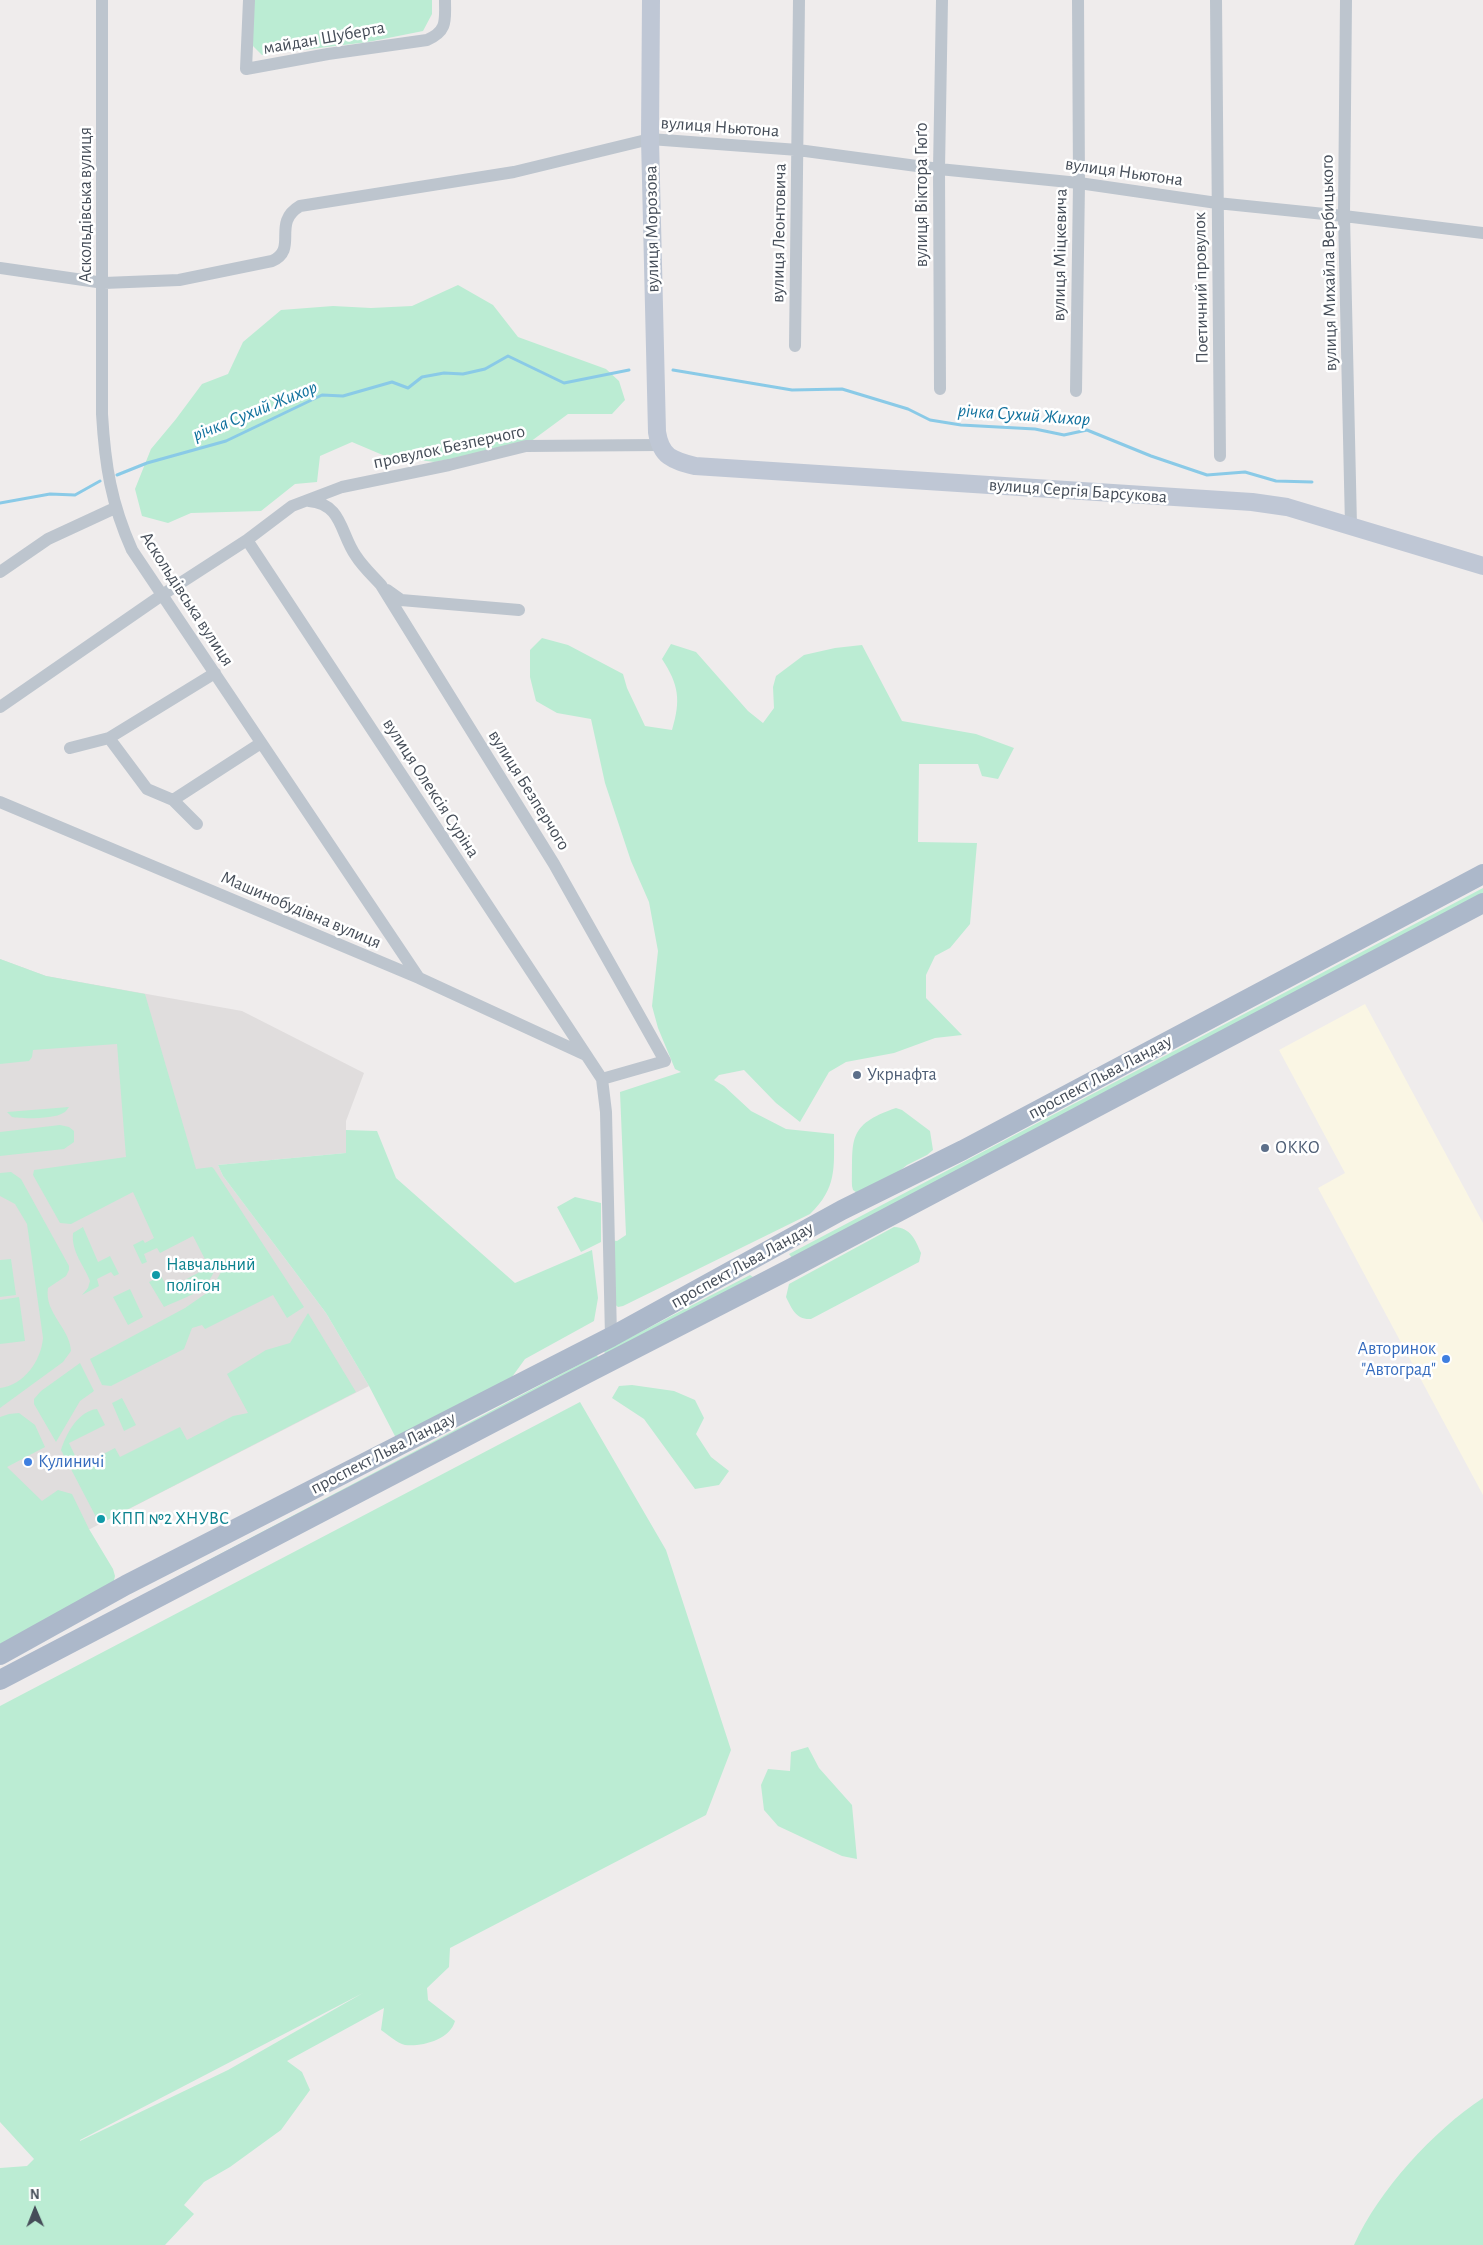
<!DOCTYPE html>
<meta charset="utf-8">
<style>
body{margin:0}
#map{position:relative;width:1483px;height:2245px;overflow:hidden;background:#efecec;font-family:"Alegreya Sans",sans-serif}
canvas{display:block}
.north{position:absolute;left:10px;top:2185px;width:50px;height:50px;-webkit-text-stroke:4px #fff;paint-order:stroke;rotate:359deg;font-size:14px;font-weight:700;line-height:20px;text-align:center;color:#454d58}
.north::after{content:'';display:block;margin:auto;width:18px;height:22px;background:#454d58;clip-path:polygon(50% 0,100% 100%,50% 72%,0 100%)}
</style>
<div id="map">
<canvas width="1483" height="2245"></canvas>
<div class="north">N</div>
</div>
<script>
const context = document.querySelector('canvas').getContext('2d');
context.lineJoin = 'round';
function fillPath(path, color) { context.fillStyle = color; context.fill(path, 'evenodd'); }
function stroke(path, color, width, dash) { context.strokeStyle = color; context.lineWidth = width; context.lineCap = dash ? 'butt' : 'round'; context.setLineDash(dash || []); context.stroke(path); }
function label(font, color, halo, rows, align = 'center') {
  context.font = font + ' "Alegreya Sans",sans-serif'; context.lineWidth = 5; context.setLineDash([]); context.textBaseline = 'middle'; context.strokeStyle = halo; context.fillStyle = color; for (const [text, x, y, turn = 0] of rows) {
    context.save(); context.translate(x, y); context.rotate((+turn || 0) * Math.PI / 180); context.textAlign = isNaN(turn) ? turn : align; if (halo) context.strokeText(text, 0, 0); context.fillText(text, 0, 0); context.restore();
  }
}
const commercial = new Path2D(`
 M1365,1004L1483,1223V1495L1318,1188L1345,1173L1279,1050Z`);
const education = new Path2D(`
 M0,959L46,976L242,1011L364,1073L346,1121V1153L218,1165L223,1176L326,1313L369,1386L53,1548L0,1598Z`);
const green = new Path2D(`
 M254,0H432V14L423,31L368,42L262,55L253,46L252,20Z
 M458,285L493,305L518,337L606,369L619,381L625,400L612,414H568L530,442L435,462L385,456L352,442L320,456L317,482L295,484L261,511L191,513L168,523L142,516L135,489L151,449L176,419L202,384L228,374L243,342L281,310L333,306L371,308L412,306Z
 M542,638L568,645L623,674L627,688L645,726L672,730C681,700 679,685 662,659L671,644L696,652L748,711L763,723L774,708L773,687L776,676L804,655L835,648L862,645L902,721L976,734L1014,748L998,779L982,776L978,764H919L918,842L977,843L970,924L950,948L935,956L926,975V998L962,1035L935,1038L894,1053L846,1062L829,1072L800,1122L776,1103L744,1070L719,1075L714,1080L724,1086L751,1111L786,1129L834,1134C834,1168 837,1188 810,1214L623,1306L618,1307L611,1301L610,1240L617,1241L626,1235L620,1092L681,1072L675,1069L658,1028L652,1006L658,951L649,902L631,861L605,783L591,719L557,713L536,701L530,677V650Z
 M1483,888V895L792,1258L789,1254Z
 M0,959L46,976L145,994L196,1169L212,1167L214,1169L304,1307L287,1318L273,1295L205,1329L202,1325L192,1328L184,1349L111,1386L102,1385L90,1359L185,1308L211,1290L221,1272L219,1266H216C208,1293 187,1296 164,1307L149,1282L161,1276L168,1289L209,1267L193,1236L160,1253L157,1248L144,1254L147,1262L142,1264L133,1245L143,1240L145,1243L154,1238L133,1192L71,1224L60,1223L33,1175L34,1170L126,1157L117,1044L33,1050L32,1057L29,1061L0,1064Z
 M69,1107C67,1109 66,1112 63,1113C55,1119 21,1119 12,1117L7,1112Z
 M896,1108L902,1110L930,1131L933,1150L927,1155L907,1165L887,1181L857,1193L853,1190L852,1186C853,1140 846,1125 896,1108Z
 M60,1125L69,1127L74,1131V1142L64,1149L0,1156V1132Z
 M346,1130L377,1131L396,1178L515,1283L592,1250L598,1298L594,1321L525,1359L512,1377L396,1438L369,1386L326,1313L223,1176L218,1165L346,1153Z
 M11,1172L21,1179L69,1266V1270L66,1276L48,1288C44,1313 70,1328 71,1351L63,1362L0,1408V1388C24,1385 41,1361 43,1338L27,1224L15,1204L0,1196V1173Z
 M575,1197L601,1203V1242L581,1252L557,1207Z
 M83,1227L98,1262L110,1256L119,1274L114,1276L111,1272L97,1279L99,1286L82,1295L88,1288L90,1281C84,1265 71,1252 73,1233Z
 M894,1227C911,1228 915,1239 921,1253L919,1262L811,1319C796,1320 792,1309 786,1297L789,1284Z
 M11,1259L16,1295L0,1297V1260Z
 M750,1275L753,1277L606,1356L604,1351Z
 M130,1289L143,1317L128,1325L113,1297Z
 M19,1297L25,1341L0,1344V1300Z
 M308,1313L356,1392L107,1520L104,1513L96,1517L61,1450C66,1434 78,1411 97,1409L105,1425L69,1443L80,1466L115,1448L120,1457L180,1427L187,1440L233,1416L248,1413L227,1374L266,1350L290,1343Z
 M597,1355L599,1359L150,1591Z
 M80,1363L94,1391L80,1401L56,1442L34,1404V1399L41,1391Z
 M632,1385L674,1391L695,1400L704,1418L696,1434L711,1457L729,1471L719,1485L695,1489L644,1419L612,1398L619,1386Z
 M122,1398L136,1425L124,1431L112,1403Z
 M580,1402L666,1550L731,1750L706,1815L450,1948L449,1967L427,1988L428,2000L455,2021C450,2040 421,2047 405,2045C397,2043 387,2034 381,2030L384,2008L287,2061L302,2072L310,2090L281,2130L230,2167L204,2182L184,2205L194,2214L165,2245H0V2168L27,2166L34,2159L0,2122V1706ZM363,1993L228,2070L80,2141V2140Z
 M19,1413L35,1425L45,1447L7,1467L42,1501L58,1490L72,1494L89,1529L113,1569L115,1576L113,1585L0,1649V1417L9,1414Z
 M808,1747L819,1768L852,1805L857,1859L842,1856L778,1826L764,1810L761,1785L768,1769L790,1771L791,1752Z
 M1483,2098V2245H1354C1379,2190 1433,2131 1483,2098Z`);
const stream = new Path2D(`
 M673,370L792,390L842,389L908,409L930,420L961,425L1035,429L1064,435L1087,430L1151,456L1207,475L1245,472L1276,481L1312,482
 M117,475L147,463L226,441L322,395L343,396L392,382L408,388L422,377L444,373L463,374L485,369L508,356L564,383L629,370
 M0,503L50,494L75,495L100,481`);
const street = new Path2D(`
 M102,0V414C105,465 111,503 132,550L419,978
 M249,0L246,69L328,54L427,40C448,31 445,20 445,0
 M1216,0L1220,456
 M1346,0L1344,216L1351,526
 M0,268L104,283L179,280L272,261C299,249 271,223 300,206L514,172L650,139L798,150L939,169L1079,183L1217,203L1344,216L1483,233
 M795,346L799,0
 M940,389L939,169L942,0
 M1076,391L1079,183L1078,0
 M309,501C343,504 340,534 356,556C363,567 373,576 381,585L554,864L665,1061L602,1079
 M247,540L602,1079L606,1112L611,1337
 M0,572L48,539L115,508
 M387,590L401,600L519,610
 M0,707L162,595L247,540L292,506L342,487L449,465L526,446L659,445
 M109,738L215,673
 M70,748L109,738L147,789L173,800L197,824
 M173,800L261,743
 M0,802L419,978L586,1055`);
const secondary = new Path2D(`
 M651,0L650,139L657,432C661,457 672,460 695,466L1252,502L1287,507L1483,566`);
const primary = new Path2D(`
 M0,1655L126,1585L611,1337L842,1210L963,1150L1483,874
 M0,1680L586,1374L790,1269L1483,903`);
const markers = [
 [857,1075,5,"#5c6f8a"],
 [1265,1148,5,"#5c6f8a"],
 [156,1275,5,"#0f9aa8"],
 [1446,1359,5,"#3f7fe0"],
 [28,1462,5,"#3f7fe0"],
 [101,1519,5,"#0f9aa8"]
];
const streetNames = [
 ["майдан Шуберта",324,38,-10],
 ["вулиця Ньютона",720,127,4],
 ["вулиця Ньютона",1124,172,8],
 ["вулиця Віктора Гюґо",922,195,-90],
 ["Аскольдівська вулиця",86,205,-90],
 ["вулиця Морозова",652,229,-91],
 ["вулиця Леонтовича",779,233,-89],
 ["вулиця Міцкевича",1060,255,-89],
 ["вулиця Михайла Вербицького",1329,263,-91],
 ["Поетичний провулок",1201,288,-91],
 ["провулок Безперчого",449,447,-12],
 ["вулиця Сергія Барсукова",1078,491,4],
 ["Аскольдівська вулиця",187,599,57],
 ["вулиця Олексія Суріна",431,788,57],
 ["вулиця Безперчого",529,790,58],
 ["Машинобудівна вулиця",301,910,23],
 ["проспект Льва Ландау",1100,1077,-28],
 ["проспект Льва Ландау",742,1265,-29],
 ["проспект Льва Ландау",383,1453,-27]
];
const serviceNames = [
 ["Укрнафта",867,1075],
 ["ОККО",1275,1148]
];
const cultureNames = [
 ["Навчальний",166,1265],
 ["полігон",166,1286],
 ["КПП №2 ХНУВС",111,1519]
];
const shopNames = [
 ["Авторинок",1436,1349],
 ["\"Автоград\"",1436,1370],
 ["Кулиничі",38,1462,"left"]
];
const waterNames = [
 ["річка Сухий Жихор",255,411,-22],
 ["річка Сухий Жихор",1024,415,4]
];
fillPath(commercial, '#faf6e4');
fillPath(education, '#e0dddd');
fillPath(green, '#bbecd3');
stroke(stream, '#8acae7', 3);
stroke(street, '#bdc5ce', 12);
stroke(secondary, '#bfc7d5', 18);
stroke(primary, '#acb8ca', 20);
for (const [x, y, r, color] of markers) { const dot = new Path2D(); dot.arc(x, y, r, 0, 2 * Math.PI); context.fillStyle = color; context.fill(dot); stroke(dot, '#fff', 2); }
label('18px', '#454d58', '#fff', streetNames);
label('18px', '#4e5e75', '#fff', serviceNames, 'left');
label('18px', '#0d838f', '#fff', cultureNames, 'left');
label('18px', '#366cbe', '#fff', shopNames, 'right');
label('italic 19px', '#12729e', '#fff', waterNames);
</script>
